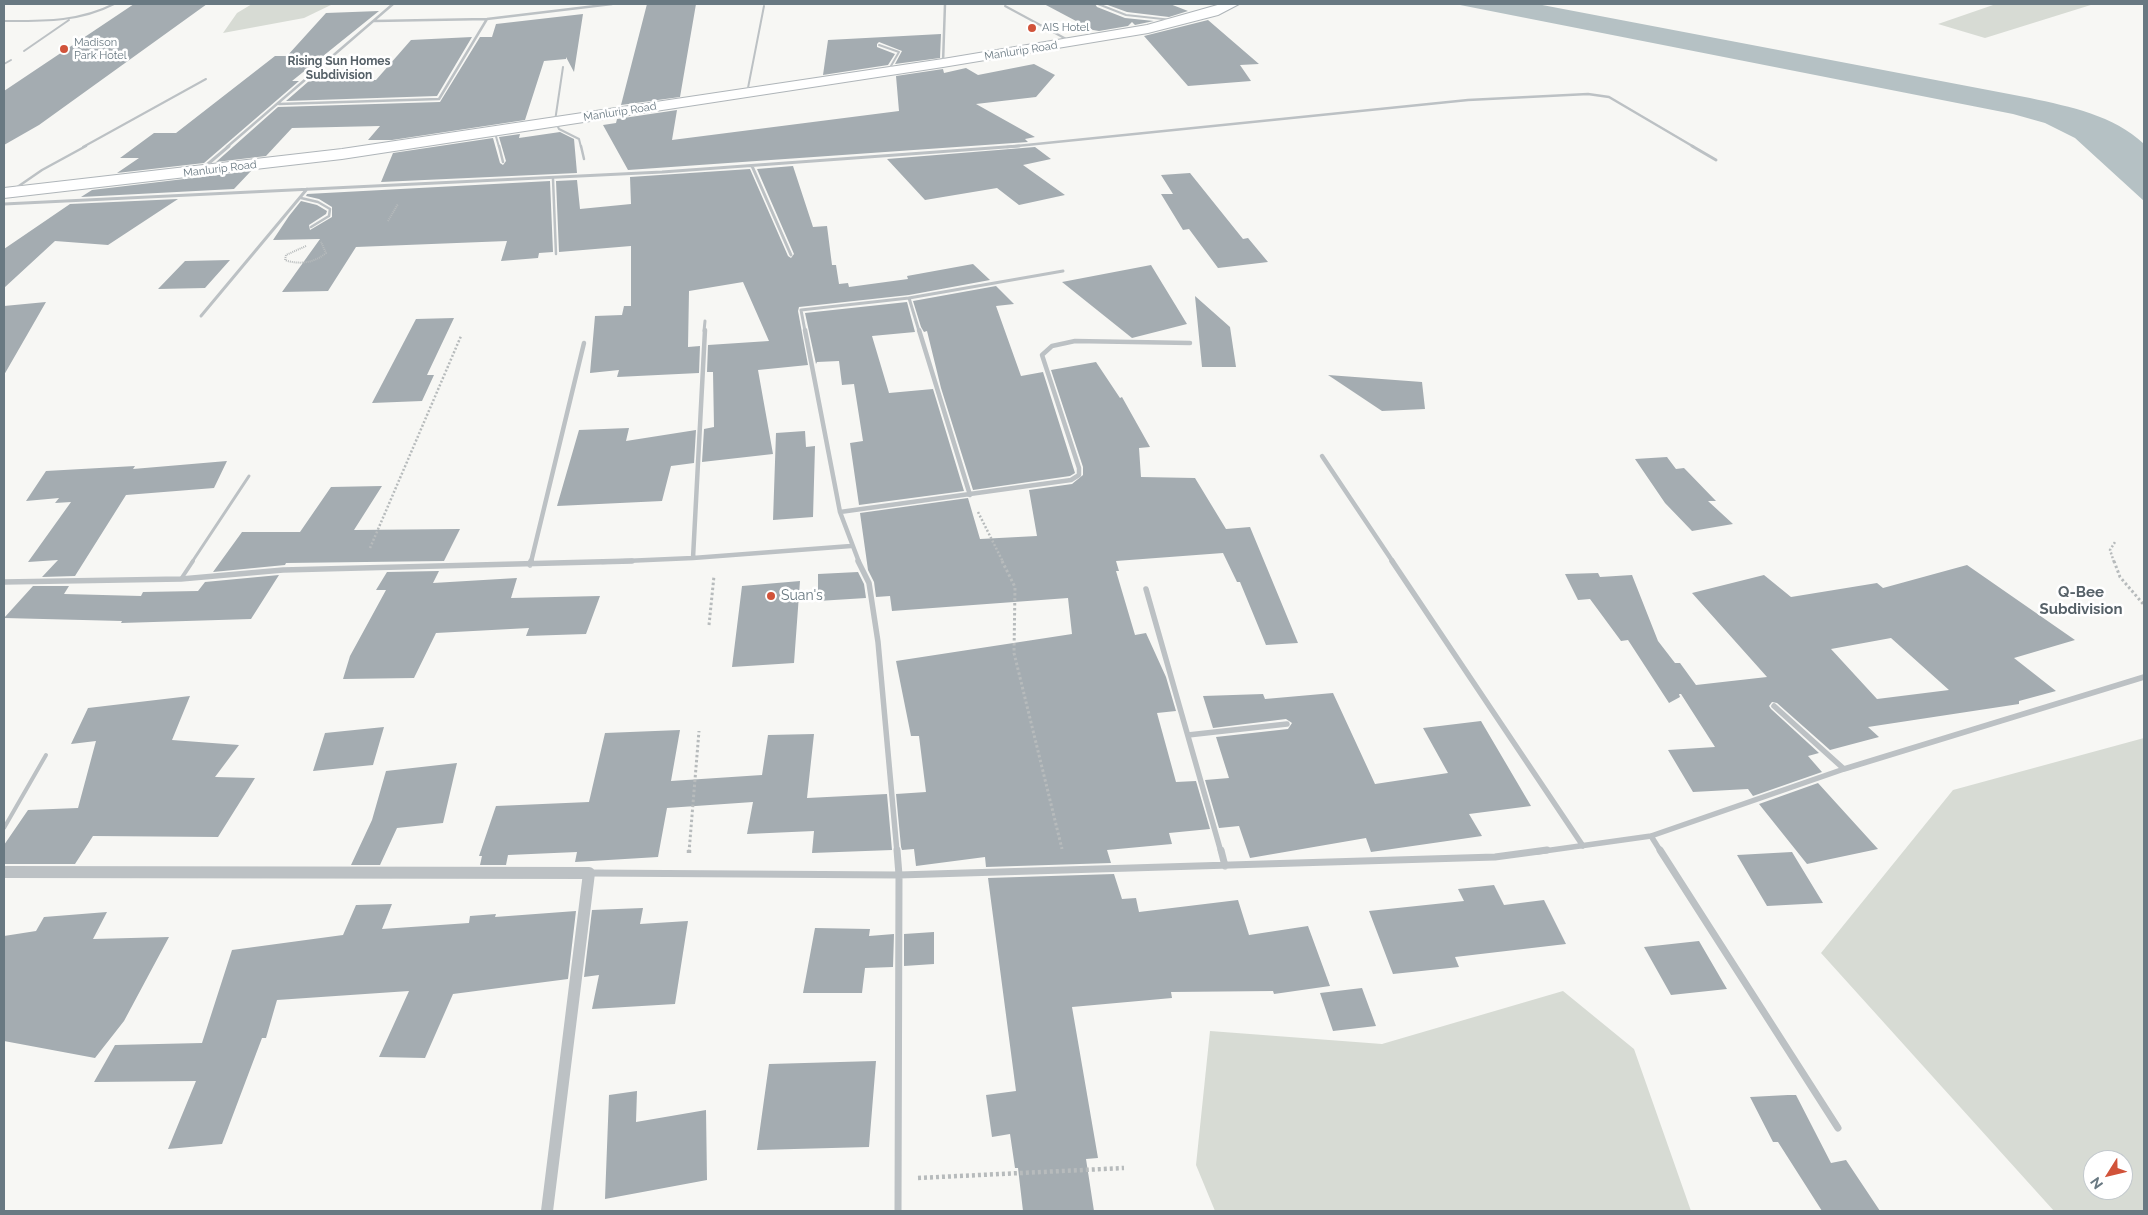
<!DOCTYPE html>
<style>
body{margin:0}
#map{position:relative;width:2148px;height:1215px;overflow:hidden;background:#f7f7f4;font-family:Raleway,sans-serif}
canvas{display:block}
.frame{position:absolute;inset:0;border:5px solid #697982;pointer-events:none}
.north{position:absolute;left:2083px;top:1150px;width:50px;height:50px;box-sizing:border-box;background:#fff;border:1px solid #c3c9cd;border-radius:50%;rotate:234deg;font-size:14px;font-weight:700;line-height:20px;text-align:center;color:#697982}
.north::after{content:'';display:block;margin:auto;width:18px;height:22px;background:#d1533a;clip-path:polygon(50% 0,100% 100%,50% 72%,0 100%)}
</style>
<div id="map">
<canvas width="2148" height="1215"></canvas>
<div class="frame"></div>
<div class="north">N</div>
</div>
<script>
const context = document.querySelector('canvas').getContext('2d');
context.lineJoin = 'round';
function fillPath(path, color) { context.fillStyle = color; context.fill(path, 'evenodd'); }
function stroke(path, color, width, dash) { context.strokeStyle = color; context.lineWidth = width; context.lineCap = dash ? 'butt' : 'round'; context.setLineDash(dash || []); context.stroke(path); }
function label(font, color, halo, rows, align = 'center') {
  context.font = font + ' Raleway,sans-serif'; context.lineWidth = 5; context.setLineDash([]); context.textBaseline = 'middle'; context.strokeStyle = halo; context.fillStyle = color; for (const [text, x, y, turn = 0] of rows) {
    context.save(); context.translate(x, y); context.rotate((+turn || 0) * Math.PI / 180); context.textAlign = isNaN(turn) ? turn : align; if (halo) context.strokeText(text, 0, 0); context.fillText(text, 0, 0); context.restore();
  }
}
const green = new Path2D(`
 M252,4H333L304,18L223,33L237,13Z
 M1996,4H2094L1985,38L1938,24Z
 M2144,738V1211H2054L1821,953L1953,790ZM2093,1160H2123V1190H2093Z
 M1563,991L1634,1049L1691,1211H1215L1196,1165L1210,1031L1382,1044Z`);
const water = new Path2D(`
 M1455,4H1537L2030,98C2071,107 2113,115 2144,144V201L2075,138L2045,123L2013,114Z`);
const building = new Path2D(`
 M134,4H207L39,125L4,145V91Z
 M647,4H696L680,97L621,105Z
 M1044,4H1095L1097,7L1125,18L1154,21L1135,25L1132,22L1128,26L1099,31L1093,30Z
 M1105,4H1170L1188,11L1169,17L1127,12Z
 M379,11L292,81H299L204,163L117,173L139,158H120L154,133H176L275,56H287L326,13Z
 M583,14L574,72L566,57V59L544,61L525,120L392,140H368L380,126L292,128L266,156L216,162L278,107L440,102L480,37H492L496,24Z
 M1208,20L1259,64L1240,65L1251,81L1188,86L1144,36Z
 M941,34L940,58L895,64L902,51L879,42L877,44V47L895,54L888,65L823,75L828,40Z
 M472,37L437,96L286,101L309,81L376,80L411,40Z
 M1034,64L1055,75L1036,97L976,104L1035,137L1025,139L1028,142L628,170L603,125L616,123L617,119L677,110L672,140L899,111L896,76L943,69L944,73L966,68L978,75Z
 M560,132L574,139L577,173L381,182L393,153L493,138L500,163L503,165L506,161L499,137L520,134L519,138Z
 M1035,147L1051,159L1023,165L1065,195L1019,205L997,188L925,200L887,159Z
 M793,166L813,227L827,226L832,265H836L839,284L848,283L849,287L908,279L907,276L973,264L990,280L909,295L799,307L798,311L808,365L758,370L773,454L702,462L704,429L714,427L713,372H707L708,345L769,341L743,282L689,291L688,347L700,346L699,373L617,377L619,370L590,373L595,316L622,315L624,306H631V246L559,252L556,181L577,180L580,209L631,204L630,177L750,169L788,256L791,258L794,254L757,169Z
 M251,171L234,189L81,197L92,190Z
 M1190,173L1243,239L1248,238L1268,262L1218,268L1189,229L1183,230L1161,194H1173L1161,175Z
 M550,181L553,252L539,253L538,258L501,261L507,241L356,247L328,291L282,292L320,239L273,240L289,216L301,201L317,205L327,211L326,214L309,225L310,230L332,217V207L319,199L306,196L307,194Z
 M178,199L108,245L55,241L4,288V249L70,204Z
 M230,260L205,288L158,289L185,261Z
 M1151,265L1187,324L1132,338L1062,282Z
 M996,286L1014,304L996,306L1021,376L1043,372L1075,473L1070,476L973,490L941,388L927,331L924,332L921,327L913,301Z
 M1195,296L1230,327L1236,367H1202Z
 M46,302L4,375V306Z
 M907,302L915,332L872,336L889,393L933,389L964,491L859,505L850,443L863,441L854,384L842,385L839,361L817,362L816,364L805,313Z
 M454,318L427,375H434L422,401L372,403L416,319Z
 M1096,362L1120,398L1122,397L1150,447L1139,448L1141,477L1195,478L1226,529L1250,527L1298,643L1266,645L1240,582H1237L1223,553L1116,561L1119,571H1116L1135,635L1146,633L1166,677L1176,711L1157,713L1176,782L1196,781L1210,829L1169,833L1172,844L1107,850L1111,863L986,867L985,857L916,866L914,849L902,850L901,847L896,794L926,792L919,736H911L896,661L1072,634L1068,598L892,611L890,596L876,597L874,582L868,570L860,513L968,498L980,539L1037,536L1029,490L1072,484L1083,475V467L1051,370Z
 M1328,375L1422,382L1425,409L1382,411Z
 M629,428L626,441L696,430L694,463L671,466L662,501L557,506L579,430Z
 M805,431L806,447L815,446L813,517L773,520L776,433Z
 M1667,457L1676,469L1684,468L1716,501H1708L1733,524L1692,531L1665,503L1635,459Z
 M227,461L214,488L126,495L75,576L42,577L58,560L28,562L71,502L55,503L59,498L26,501L46,471L135,466L133,469Z
 M382,486L354,530L460,529L444,561L286,563L285,565L213,572L242,532H300L331,487Z
 M1967,565L2075,640L2014,658L2056,691L2019,701V704L1868,727L1879,737L1830,750L1777,703L1772,702L1769,706L1771,709L1819,753L1808,756L1822,772L1753,796L1748,789L1693,792L1668,750L1715,747L1681,694H1679L1680,697L1669,703L1628,640L1621,641L1590,599L1578,600L1565,574L1598,573L1600,577L1632,575L1658,641L1675,663H1680L1696,685L1767,677L1692,593L1764,575L1791,597L1877,583L1883,588ZM1891,638L1949,690L1877,699L1831,649Z
 M439,571L433,583L517,578L511,598L600,596L586,634L526,636L529,628L436,633L414,678L343,679L350,656L386,590H376L387,572Z
 M858,572L864,584L866,598L818,601V574Z
 M279,575L251,619L121,623L122,621L4,618L33,586H69L64,594L141,596L143,592L198,591L205,582Z
 M800,581L794,663L732,667L742,586Z
 M1333,693L1375,784L1448,773L1423,728L1481,721L1531,806L1469,814L1482,836L1371,852L1366,838L1250,858L1239,826L1219,828L1205,780L1229,778L1216,737L1288,729L1292,723L1286,719L1213,728L1203,696L1263,694L1265,699Z
 M190,696L172,740L239,745L215,777L255,778L218,837L93,836L75,864H4V845L28,810L78,808L96,741L71,744L88,708Z
 M384,727L373,765L313,771L325,733Z
 M680,730L671,781L762,775L768,735L814,734L807,798L887,794L892,850L812,853L814,831L747,834L753,802L667,808L658,857L575,862L577,852L508,855L506,865H480L482,856H479L496,806L589,802L605,733Z
 M457,763L443,823L397,828L380,865H351L372,820L386,771Z
 M1818,783L1878,849L1807,864L1759,804Z
 M1792,852L1823,903L1767,906L1737,855Z
 M1114,874L1122,899L1136,898L1139,912L1238,900L1249,935L1308,926L1330,986L1274,994L1273,991L1171,992L1172,998L1072,1007L1098,1158L1086,1159L1094,1211H1023L1018,1168H1015L1010,1134L992,1137L986,1095L1016,1091L988,878Z
 M1494,885L1504,905L1544,900L1566,944L1455,957L1459,967L1393,974L1369,911L1464,901L1458,889Z
 M392,904L382,929L469,923L470,916L496,914L495,917L576,911L568,979L453,994L425,1058L379,1057L409,991L277,1000L266,1038H262L222,1144L168,1149L196,1081L94,1082L115,1045L202,1043L232,950L343,935L356,905Z
 M643,908L640,924L688,921L675,1004L592,1009L599,975L584,977L592,910Z
 M107,912L93,939L169,937L124,1021L95,1058L4,1041V936L36,931L44,917Z
 M815,928L870,929L869,936L894,934L893,967L865,968L862,993H803Z
 M934,932V964L904,966V934Z
 M1699,941L1727,989L1671,995L1644,947Z
 M1362,988L1376,1026L1333,1031L1320,993Z
 M876,1061L869,1147L757,1150L769,1064Z
 M637,1091L636,1122L706,1110L707,1180L605,1199L609,1095Z
 M1788,1095H1796L1831,1163L1846,1160L1880,1211H1822L1778,1142H1773L1750,1097Z`);
const pathFar3 = new Path2D(`
 M388,221L398,204
 M306,246L286,255L285,260C299,265 314,263 326,253L321,242`);
const pathFar2 = new Path2D(`
 M978,512L1003,562
 M370,548L461,336
 M2114,562L2110,550L2115,542`);
const pathFar1 = new Path2D(`
 M1002,561L1015,587L1014,653L1062,849
 M2114,561L2120,577L2144,605
 M709,625L714,576
 M689,852L699,731`);
const path = new Path2D(`
 M689,853V850
 M918,1178L1124,1168`);
const serviceFar3 = new Path2D(`
 M1098,4L1126,15L1172,20
 M1005,6L1068,40
 M4,21C43,21 79,22 114,4
 M879,45L899,52L888,71
 M24,51L69,20
 M4,64L11,60
 M563,67L555,121L559,129L579,139L581,147
 M747,93L764,6
 M495,133L499,147
 M83,147L206,79`);
const serviceFar2 = new Path2D(`
 M499,146L503,162
 M581,146L584,159
 M553,179L556,254
 M13,190L42,170L86,146
 M301,198L318,202L330,209L329,216L311,227`);
const serviceFar1 = new Path2D(`
 M192,562L249,476`);
const service = new Path2D(`
 M181,579L193,561
 M4,828L46,755`);
const minorFar4 = new Path2D(`
 M374,21L487,19L612,4
 M943,63L945,4
 M279,104L439,99L487,19
 M227,147L393,4
 M1007,147L1468,100L1588,94L1609,97L1694,147`);
const minorFar3 = new Path2D(`
 M1692,146L1716,160
 M752,166L791,255
 M202,169L229,146
 M4,204L662,172L1019,146
 M909,298L919,331
 M201,316L307,189
 M704,331L705,321
 M805,331L801,310L909,298L1063,271`);
const minorFar2 = new Path2D(`
 M805,330L840,512L859,562
 M919,330L970,495
 M1322,456L1393,562
 M840,512L1071,480L1079,475V468L1042,355L1052,346L1075,341L1190,343
 M693,558L705,330
 M531,562L584,343
 M602,562L693,558L851,546`);
const minorFar1 = new Path2D(`
 M858,561L869,583L878,642L897,852
 M1392,561L1583,846
 M530,565L531,561
 M4,582L181,579L283,570L632,561
 M1146,589L1221,852
 M1774,706L1844,769
 M1188,735L1287,724
 M1651,836L1661,852
 M1537,852L1651,836L1844,769L2144,677`);
const minor = new Path2D(`
 M897,850L899,875L898,1211
 M1221,850L1225,866
 M1660,850L1838,1128
 M589,873L899,875L1495,857L1547,850`);
const tertiary = new Path2D(`
 M4,872L589,873L547,1211`);
const secondary = new Path2D(`
 M1221,4H1239L1218,15L1148,33L943,67L342,159L4,198V188L342,149L943,59L1147,25Z`);
const markers = [
 [1032,28,5,"#d1533a"],
 [64,49,5,"#d1533a"],
 [771,596,5,"#d1533a"]
];
const farPoinames = [
 ["AIS Hotel",1042,28],
 ["Madison",74,43],
 ["Park Hotel",74,56]
];
const farStreetnames = [
 ["Manlurip Road",1021,51,-9],
 ["Manlurip Road",620,112,-9],
 ["Manlurip Road",220,169,-7]
];
const farNeighbourhoodnames = [
 ["Rising Sun Homes",339,61],
 ["Subdivision",339,75]
];
const poiNames = [
 ["Suan's",781,596]
];
const neighbourhoodNames = [
 ["Q-Bee",2081,592],
 ["Subdivision",2081,609]
];
fillPath(green, '#d7dbd4');
fillPath(water, '#b5c1c4');
fillPath(building, '#a4acb1');
stroke(secondary, '#afb5b9', 2);
stroke(pathFar3, '#b7bbbc', 2, [1, 1]);
stroke(pathFar2, '#b7bbbc', 2.5, [2, 2]);
stroke(pathFar1, '#b7bbbc', 3, [2.5, 2.5]);
stroke(path, '#b7bbbc', 4.5, [3, 3]);
stroke(serviceFar3, '#bcc1c4', 2);
stroke(serviceFar2, '#bcc1c4', 2.5);
stroke(serviceFar1, '#bcc1c4', 3);
stroke(service, '#bcc1c4', 4);
stroke(minorFar4, '#bcc1c4', 2.5);
stroke(minorFar3, '#bcc1c4', 3);
stroke(minorFar2, '#bcc1c4', 4.5);
stroke(minorFar1, '#bcc1c4', 5.5);
stroke(minor, '#bcc1c4', 7);
stroke(tertiary, '#bcc1c4', 12);
fillPath(secondary, '#fff');
for (const [x, y, r, color] of markers) { const dot = new Path2D(); dot.arc(x, y, r, 0, 2 * Math.PI); context.fillStyle = color; context.fill(dot); stroke(dot, '#fff', 2); }
label('11px', '#697982', '#fff', farPoinames, 'left');
label('11px', '#697982', '#fff', farStreetnames);
label('bold 12px', '#566168', '#fff', farNeighbourhoodnames);
label('14px', '#697982', '#fff', poiNames, 'left');
label('bold 15px', '#566168', '#fff', neighbourhoodNames);
</script>
